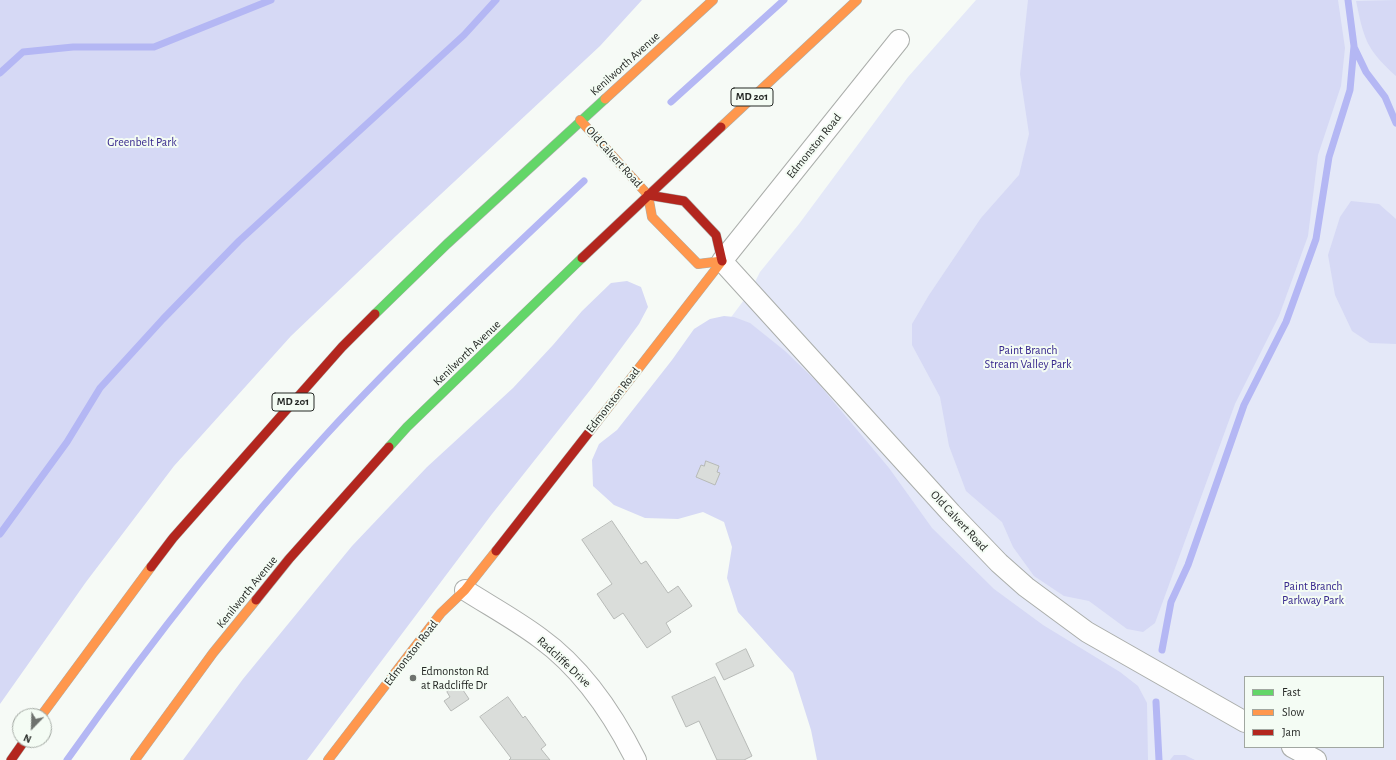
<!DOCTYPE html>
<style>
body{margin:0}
#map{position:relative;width:1396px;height:760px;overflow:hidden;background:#f6faf6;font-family:"Alegreya Sans",sans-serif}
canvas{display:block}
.legend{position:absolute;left:1244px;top:676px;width:140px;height:72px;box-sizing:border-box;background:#f4fcf4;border:1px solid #a1a7a1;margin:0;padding:5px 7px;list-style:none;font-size:12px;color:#252825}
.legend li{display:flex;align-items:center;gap:8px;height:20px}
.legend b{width:20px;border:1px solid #a1a7a1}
.north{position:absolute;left:12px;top:708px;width:40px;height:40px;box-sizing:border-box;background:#f4fcf4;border:1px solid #a1a7a1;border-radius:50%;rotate:203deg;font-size:11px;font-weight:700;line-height:16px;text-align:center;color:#252825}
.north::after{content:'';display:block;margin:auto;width:14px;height:18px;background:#6e726e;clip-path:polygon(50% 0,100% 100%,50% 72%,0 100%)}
</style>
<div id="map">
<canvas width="1396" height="760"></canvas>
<ul class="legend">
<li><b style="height:5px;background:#63d668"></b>Fast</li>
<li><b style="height:5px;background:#ff974d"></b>Slow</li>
<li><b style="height:5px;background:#b3261e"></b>Jam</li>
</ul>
<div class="north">N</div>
</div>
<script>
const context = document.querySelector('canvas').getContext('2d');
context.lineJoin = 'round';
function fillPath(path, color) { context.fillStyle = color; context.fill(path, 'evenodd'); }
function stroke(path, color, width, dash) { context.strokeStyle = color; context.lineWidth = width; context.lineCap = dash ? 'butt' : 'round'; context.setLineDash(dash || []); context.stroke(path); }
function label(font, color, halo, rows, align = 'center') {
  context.font = font + ' "Alegreya Sans",sans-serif'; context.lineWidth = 4; context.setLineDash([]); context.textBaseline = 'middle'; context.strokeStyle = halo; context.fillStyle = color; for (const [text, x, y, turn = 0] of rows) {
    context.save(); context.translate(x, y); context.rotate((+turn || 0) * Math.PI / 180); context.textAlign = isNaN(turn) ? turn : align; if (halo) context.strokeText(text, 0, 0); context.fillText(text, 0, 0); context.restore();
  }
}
const green = new Path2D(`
 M976,0H1396V760H984L690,372L750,292L760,272L799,224L908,77ZM1245,677H1383V747H1245Z`);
const forest = new Path2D(`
 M0,0H642L600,46L397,235L291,336L174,466L86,582L0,704Z
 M1028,0H1338L1345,48L1341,86L1318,155L1308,236L1279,316L1235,404L1155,623L1143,632L1127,629L1089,601L1064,596L1034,576L1013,547L1002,522L966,491L949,446L940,397L912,345V324L929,295L981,218L1019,175L1029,134L1020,74Z
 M1396,0V76C1366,49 1364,39 1356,1Z
 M1351,201L1379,204L1396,219V344L1370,343L1352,331L1335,295L1328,255L1340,217Z
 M627,281L641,287L648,307L639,324L591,389L492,514L307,760H183L243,679L352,546L427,467L513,388L553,345L582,311L611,283Z
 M724,316L734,317L750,323L785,351L817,382L889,468L932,528L994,589L1043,625L1120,672L1138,686L1147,703L1148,760H817L811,730L793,673L738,612L727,578L732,547L724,522L703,512L678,519L645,518L614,505L593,486L592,460L599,444L617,430L672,360L694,329L710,319Z
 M1174,755H1185L1195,760H1170Z`);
const stream = new Path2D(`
 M1354,47L1366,72L1385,97L1396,123
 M0,73L23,52L73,47H154L271,0
 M671,102L784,0
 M0,534L67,442L100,388L163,319L239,241L464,35L496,0
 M1162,650L1171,602L1188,565L1244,405L1286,322L1316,239L1329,157L1350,90L1354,46L1348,0
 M1156,702L1159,760
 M67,760C147,647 231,538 325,436C407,347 496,264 584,181`);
const building = new Path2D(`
 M706,461L719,466L717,472L720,473L715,485L696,477L701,465L704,466Z
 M612,521L641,564L646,561L668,593L678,586L692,606L666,623L671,632L647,648L623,613L614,619L597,594L612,584L582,540Z
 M746,649L754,666L724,680L716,664Z
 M715,677L752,756L744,760H717L699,721L686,727L672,697Z
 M459,684L469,699L451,711L444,701L450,697L447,692Z
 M508,697L523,718L525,716L546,745L541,749L550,760H509L511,758L480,717Z`);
const street = new Path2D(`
 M899,40L722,261L951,513L999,563L1026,587L1087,632L1245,722
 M465,590C490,606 516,620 540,638C583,669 613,714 636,760
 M1292,747L1316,760`);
const fast = new Path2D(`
 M375,314L447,244L605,99
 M389,447L407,427L582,258`);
const slow = new Path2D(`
 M605,99L713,0
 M580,120L648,195L652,217L698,264L722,261
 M721,127L857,0
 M597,422L722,261
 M41,716L151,567
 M135,760L213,653L256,600
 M328,760L441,613L465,590L496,551`);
const jam = new Path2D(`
 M648,195L684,201L716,235L722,261
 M582,258L721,127
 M496,551L597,422
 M151,567L173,538L342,347L375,314
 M256,600L289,559L389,447
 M11,760L25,740`);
const markers = [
 [413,678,4,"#6e726e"]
];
const shields = [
 [752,97,42],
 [293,402,42]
];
const shieldNames = [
 ["MD 201",752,97],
 ["MD 201",293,402]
];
const streetNames = [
 ["Kenilworth Avenue",625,64,-42],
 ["Edmonston Road",814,146,-51],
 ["Old Calvert Road",614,157,48],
 ["Kenilworth Avenue",467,353,-44],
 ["Edmonston Road",613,400,-52],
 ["Old Calvert Road",959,521,47],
 ["Kenilworth Avenue",247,592,-51],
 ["Edmonston Road",411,653,-52],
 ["Radcliffe Drive",564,662,43]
];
const parkNames = [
 ["Greenbelt Park",142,142],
 ["Paint Branch",1028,350],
 ["Stream Valley Park",1028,364],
 ["Paint Branch",1313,586],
 ["Parkway Park",1313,600]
];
const poiNames = [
 ["Edmonston Rd",421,671],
 ["at Radcliffe Dr",421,685]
];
fillPath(green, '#e4e8f8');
fillPath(forest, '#d6d9f5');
stroke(stream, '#b4b7f4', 7);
fillPath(building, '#daddda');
stroke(building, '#b7bab7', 1);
stroke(street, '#abaeab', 22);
stroke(fast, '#abaeab', 10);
stroke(slow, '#abaeab', 10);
stroke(jam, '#abaeab', 10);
stroke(street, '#fefefe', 20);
stroke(fast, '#63d668', 9);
stroke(slow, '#ff974d', 9);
stroke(jam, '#b3261e', 9);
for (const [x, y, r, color] of markers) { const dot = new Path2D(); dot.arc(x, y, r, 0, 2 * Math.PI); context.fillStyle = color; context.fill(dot); stroke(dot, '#f4fcf4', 1.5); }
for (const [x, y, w] of shields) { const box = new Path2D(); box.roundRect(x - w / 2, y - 9, w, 18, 3); context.fillStyle = '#f4fcf4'; context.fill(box); stroke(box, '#252825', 1); }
label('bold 11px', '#252825', null, shieldNames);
label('12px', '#252825', '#f4fcf4', streetNames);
label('12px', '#37288d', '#f4fcf4', parkNames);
label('12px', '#252825', '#f4fcf4', poiNames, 'left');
</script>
